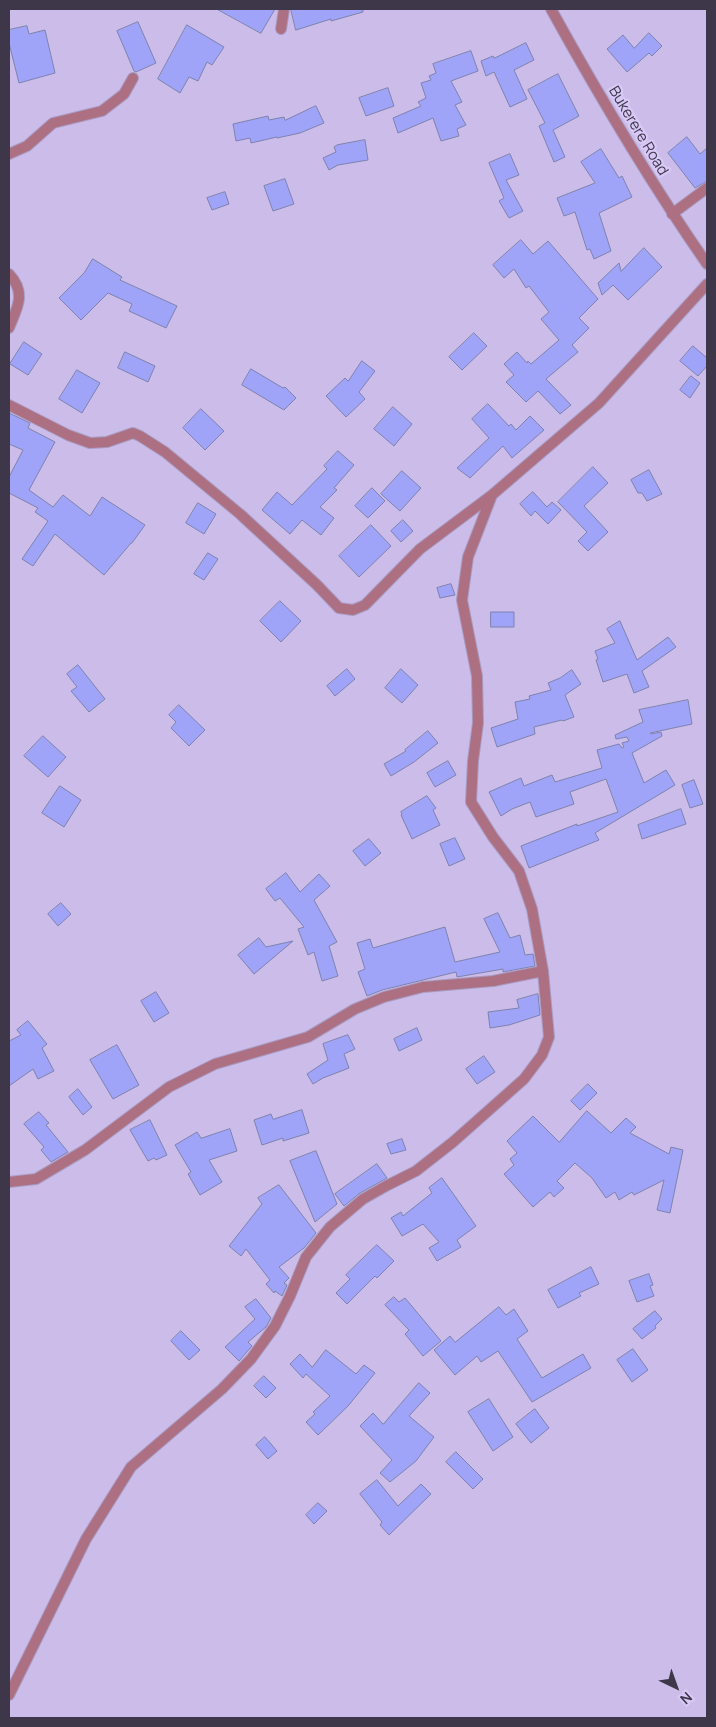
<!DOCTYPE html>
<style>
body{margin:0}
#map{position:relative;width:716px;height:1727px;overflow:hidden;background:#cbbce9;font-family:Manrope,sans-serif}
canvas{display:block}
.frame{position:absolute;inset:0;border:10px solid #3d3749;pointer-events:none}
.north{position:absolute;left:651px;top:1662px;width:50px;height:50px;-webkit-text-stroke:4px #d8c9f7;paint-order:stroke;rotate:138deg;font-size:14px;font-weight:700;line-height:20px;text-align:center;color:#3d3749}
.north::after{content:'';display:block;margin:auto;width:18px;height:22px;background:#3d3749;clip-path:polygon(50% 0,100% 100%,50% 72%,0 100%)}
</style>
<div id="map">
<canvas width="716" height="1727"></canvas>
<div class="frame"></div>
<div class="north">N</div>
</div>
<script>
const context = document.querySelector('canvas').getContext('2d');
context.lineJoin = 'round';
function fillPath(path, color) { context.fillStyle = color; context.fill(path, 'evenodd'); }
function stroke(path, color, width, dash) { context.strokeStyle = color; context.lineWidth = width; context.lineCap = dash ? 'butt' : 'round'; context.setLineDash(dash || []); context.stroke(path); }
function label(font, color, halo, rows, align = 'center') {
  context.font = font + ' Manrope,sans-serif'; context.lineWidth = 4.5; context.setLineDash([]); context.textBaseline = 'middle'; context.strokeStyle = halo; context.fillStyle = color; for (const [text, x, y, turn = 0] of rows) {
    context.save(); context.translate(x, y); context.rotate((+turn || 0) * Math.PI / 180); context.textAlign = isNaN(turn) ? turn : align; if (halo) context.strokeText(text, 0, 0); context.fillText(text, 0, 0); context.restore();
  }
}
const building = new Path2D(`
 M217,9H275L261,33Z
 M291,9H363V12L331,21V19L296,30Z
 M138,22L156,63L136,72L134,71L117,31Z
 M187,25L224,47L212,65L207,62L198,81L189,77L180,93L158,79Z
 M27,26L29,34L45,30L55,73L19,83L9,43V30Z
 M649,33L662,46L652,56L649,53L627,72L607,49L623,35L634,48Z
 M526,43L534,60L514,70L527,99L510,107L494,72L486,76L481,61L493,56L494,58Z
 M471,51L478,71L451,81L462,102L455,105L466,125L457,129L459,136L441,141L433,118L398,133L393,118L421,106L418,102L426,98L421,83L431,80L429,76L436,73L433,64Z
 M558,74L579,116L553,130L565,157L554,162L539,126L545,123L528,90Z
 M388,88L394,106L366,116L359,98Z
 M316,106L324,123L300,133L277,138V137L251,143L250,138L236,141L233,124L268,116L269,120L284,117L285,120Z
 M687,137L700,154L707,148V181L695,188L668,153Z
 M365,140L368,160L338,165L329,170L323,158L336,152L334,147L337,145Z
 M601,149L619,178L622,176L632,197L599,213L611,251L594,259L590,249L587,250L575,212L564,216L557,198L595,183L581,162Z
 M510,154L519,175L506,180L523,211L509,218L499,201L504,198L489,163Z
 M285,179L294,204L273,211L264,186Z
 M225,192L229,204L212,210L207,198Z
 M521,240L533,254L548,241L598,299L579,318L589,328L572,345L578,352L546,379L571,405L560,414L538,391L526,402L506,382L514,375L504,364L517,352L527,363L528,361L531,364L559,340L541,319L549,312L529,286L526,288L514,269L504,278L493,265Z
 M644,248L662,267L628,300L613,285L602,295L598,283L619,263L621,271Z
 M93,259L122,277L120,280L177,306L166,328L129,311L132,304L108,293L81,320L59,298L84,273Z
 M474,333L487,346L462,370L449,357Z
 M24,342L42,354L28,375L10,364Z
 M693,346L707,358V366L698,376L680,361Z
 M125,352L155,366L148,382L118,368Z
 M362,361L375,371L359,392L365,399L346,417L326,396L345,378L348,381Z
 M251,369L283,388L285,387L296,398L284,410L242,385Z
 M77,370L100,383L82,413L59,399Z
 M691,376L700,383L690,398L680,390Z
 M488,404L509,426L511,424L516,430L530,416L544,430L512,458L503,446L470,478L457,468L489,438L472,419Z
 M393,407L412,424L394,446L374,429Z
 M201,409L224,431L205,450L183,428Z
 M9,413L30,423L28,428L55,442L29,490L53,507L63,495L90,516L102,497L145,525L132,543H131L104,575L55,534L33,566L22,559L48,521L35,512L38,508L9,493V477L23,450L9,444Z
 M338,451L354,465L334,488L337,490L320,507L334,518L321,535L302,520L290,534L262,510L277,492L292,505L327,469L324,466Z
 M593,467L608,483L584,506L608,532L588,551L578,541L587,532L558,502Z
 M649,470L662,494L647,501L642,493H638L631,480Z
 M402,471L421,488L400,511L381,494Z
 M372,488L385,501L368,518L355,506Z
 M533,492L547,507L552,502L561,510L548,524L535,511L531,516L520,504Z
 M198,503L216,514L204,534L186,523Z
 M403,520L413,531L401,542L391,531Z
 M371,525L391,546L359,577L339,556Z
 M208,553L218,559L204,580L194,574Z
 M451,584L455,595L440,598L437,588Z
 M280,601L301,621L281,642L260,621Z
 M491,612H514V627H491Z
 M620,621L637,660L668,637L676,647L642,671L649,687L634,693L627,674L603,682L596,660L598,659L595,651L615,643L607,629Z
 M78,665L105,699L89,712L71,691L77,687L67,674Z
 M347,669L355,679L335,696L327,686Z
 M401,669L418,685L402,703L385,688Z
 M572,670L581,684L565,695L574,717L563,721L562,720L534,727L535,734L497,747L491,728L518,719L515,702L530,699L529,696L551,690L548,683L560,678Z
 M688,700L692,724L650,733L651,734L661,732L662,736L632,753L644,783L666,770L675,785L595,833L599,840L529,868L521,846L577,824V826L618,812L606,779L570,792L574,804L536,817L530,802L512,809L501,816L489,792L521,778L524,786L552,775L555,782L602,768L597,750L619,744L622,748L624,747L622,743L629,741L627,737L616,739L615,735L643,722L639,710Z
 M179,705L205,730L189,746L171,728L176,722L169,715Z
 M428,731L438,743L414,762L391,776L384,764L406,751L405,750Z
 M43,736L66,757L48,777L24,756Z
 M448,761L456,775L435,787L427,773Z
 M694,780L703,804L690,808L682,785Z
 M60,786L81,800L64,827L42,813Z
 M427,796L436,808L433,810L440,825L412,839L401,815L402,814L401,812Z
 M681,809L686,824L642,839L638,825Z
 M455,838L465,859L449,866L440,844Z
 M369,839L381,853L365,866L353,851Z
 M286,873L300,892L319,874L330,886L314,900L337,942L329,946L338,976L322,981L314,952L308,955L298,929L304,927L280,898L275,901L266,889Z
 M61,903L71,914L58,926L48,914Z
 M498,913L510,938L520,935L525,955L533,954L535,966L503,972V969L457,977L456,972L382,990L367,996L358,972L365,969L357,943L370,939L373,948L445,927L455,962L500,952L484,919Z
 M259,938L266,947L293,941L254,974L238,955Z
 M156,992L169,1013L154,1022L141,1001Z
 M538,994L540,1015L509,1025L490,1028L488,1012L519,1008L517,1000Z
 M28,1021L47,1044L42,1048L54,1071L38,1079L33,1069L9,1086V1041L21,1035L17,1030Z
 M417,1028L422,1040L399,1051L394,1039Z
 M348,1035L355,1049L344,1054L349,1068L323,1078L313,1084L307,1074L328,1060L323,1044Z
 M117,1045L139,1085L113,1099L90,1060Z
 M484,1056L495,1072L477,1084L466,1069Z
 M588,1084L597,1093L580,1110L571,1101Z
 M78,1089L92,1107L83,1115L69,1097Z
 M302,1110L309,1133L283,1141V1138L262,1145L254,1120L271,1114L273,1119Z
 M587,1111L611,1133L626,1118L636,1127L630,1133L669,1154L671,1147L683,1150L670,1213L657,1210L664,1180L634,1195L632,1192L619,1200L615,1192L606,1198L592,1178L575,1163L557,1181L564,1188L554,1197L550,1192L533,1207L504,1174L514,1165L510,1159L517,1153L507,1141L533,1116L559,1142Z
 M39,1112L49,1123L46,1125L68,1152L51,1162L41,1150L44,1147L24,1124Z
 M150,1120L167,1155L156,1160L154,1158L148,1161L130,1130Z
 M230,1129L237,1151L209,1160L222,1182L200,1195L188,1174L191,1172L175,1145L197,1132L201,1138Z
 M402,1139L406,1150L391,1154L387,1144Z
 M316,1151L337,1204L315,1222L290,1161Z
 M377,1164L387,1178L360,1193L344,1206L335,1194Z
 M442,1178L476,1226L457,1240L461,1247L437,1261L429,1248L439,1242L423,1224L402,1236L391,1218L401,1212L403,1216L432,1193L429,1188Z
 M279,1185L316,1233L304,1248L279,1267L289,1278L284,1283L287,1285L282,1296L275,1291L274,1293L266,1284L270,1280L246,1249L241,1256L229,1246L262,1204L258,1198Z
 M377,1245L394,1261L377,1278L375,1276L347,1304L336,1293L350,1279L346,1275Z
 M591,1267L599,1284L579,1293L581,1296L558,1308L548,1290Z
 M649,1274L653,1285L650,1286L654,1296L637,1302L629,1281Z
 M394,1297L399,1302L405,1298L441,1341L423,1356L405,1334L409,1330L385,1305Z
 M256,1299L271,1318L266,1327L248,1342L252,1346L239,1361L225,1347L255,1319L245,1307Z
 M499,1307L506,1315L514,1309L528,1331L517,1339L542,1378L583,1354L591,1368L532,1402L498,1351L481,1362L477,1356L455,1375L434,1350L450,1336L455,1342Z
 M655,1311L662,1319L655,1326L656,1328L642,1339L633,1329Z
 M181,1331L200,1350L189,1360L171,1341Z
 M633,1349L648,1370L632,1382L617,1360Z
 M326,1350L356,1374L364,1365L375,1373L348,1406L318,1435L306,1422L315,1414L313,1412L330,1396L306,1374L303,1378L290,1364L300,1354L312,1367Z
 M264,1376L276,1388L266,1398L254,1386Z
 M419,1383L430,1393L409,1416L434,1437L416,1461L390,1482L380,1473L392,1460L360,1426L373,1413L383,1424Z
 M489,1399L513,1437L493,1451L468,1412Z
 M535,1409L549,1428L531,1443L516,1424Z
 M265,1437L277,1451L268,1459L256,1445Z
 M456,1452L483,1479L473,1489L446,1462Z
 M377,1480L398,1506L421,1484L431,1494L389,1535L380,1525L382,1522L360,1494Z
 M318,1503L327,1511L314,1524L306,1515Z`);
const minor = new Path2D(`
 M281,29L284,9
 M9,154L27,146L53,123L102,111L124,94L133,78
 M672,214L707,188
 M9,274C27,293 17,308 9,328
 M9,405L68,435L90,443L107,442L133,433L140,436L165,452L240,514L317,585L339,608L353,610L365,605L420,549L492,495L599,403L707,284
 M9,1182L36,1179L85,1150L169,1087L215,1064L308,1037L355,1009L384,997L423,987L493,981L543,971
 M9,1695L86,1539L131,1467L222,1389L251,1359L275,1326L290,1296L306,1257L330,1227L363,1199L386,1186L416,1171L453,1142L524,1079L542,1055L549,1037L543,971L532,909L519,871L493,837L471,802L473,761L478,723L477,676L462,600L468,557L492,495`);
const tertiary = new Path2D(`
 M551,9C599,96 650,182 707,264`);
const streetNames = [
 ["Bukerere Road",638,131,59]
];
fillPath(building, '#9fa4f8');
stroke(building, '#7e82ad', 1);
stroke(minor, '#a99cc3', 12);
stroke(tertiary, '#a99cc3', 12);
stroke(minor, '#ad7082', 10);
stroke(tertiary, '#ad7082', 10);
label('15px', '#3d3749', '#d8c9f7', streetNames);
</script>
